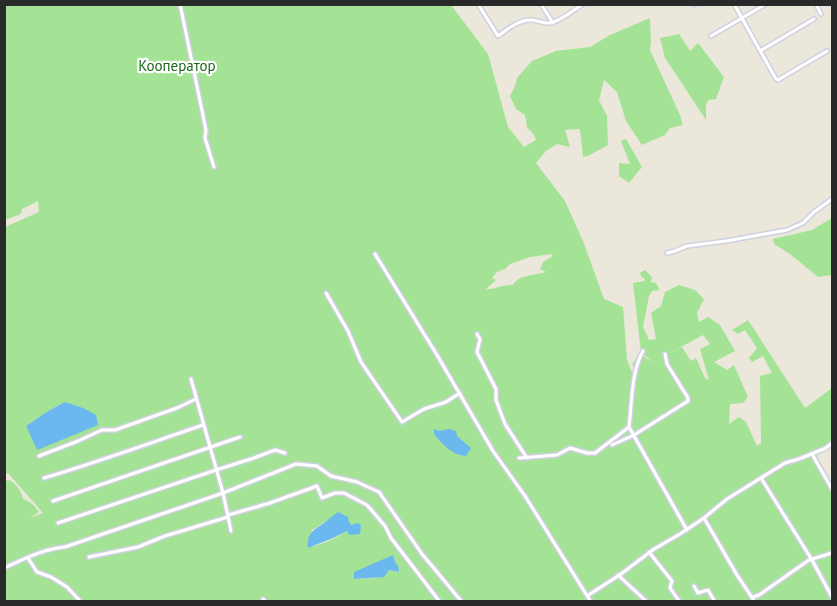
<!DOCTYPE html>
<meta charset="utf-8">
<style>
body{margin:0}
#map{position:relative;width:837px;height:606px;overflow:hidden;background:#ebe7da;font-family:"PT Sans",sans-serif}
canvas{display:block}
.frame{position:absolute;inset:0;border:6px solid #292929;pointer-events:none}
</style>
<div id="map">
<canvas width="837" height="606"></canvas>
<div class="frame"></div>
</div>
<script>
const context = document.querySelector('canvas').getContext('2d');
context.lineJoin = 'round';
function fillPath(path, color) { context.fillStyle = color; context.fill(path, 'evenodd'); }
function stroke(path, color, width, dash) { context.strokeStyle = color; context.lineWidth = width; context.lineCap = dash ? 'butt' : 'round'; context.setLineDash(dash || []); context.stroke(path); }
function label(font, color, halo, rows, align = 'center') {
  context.font = font + ' "PT Sans",sans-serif'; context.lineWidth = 4.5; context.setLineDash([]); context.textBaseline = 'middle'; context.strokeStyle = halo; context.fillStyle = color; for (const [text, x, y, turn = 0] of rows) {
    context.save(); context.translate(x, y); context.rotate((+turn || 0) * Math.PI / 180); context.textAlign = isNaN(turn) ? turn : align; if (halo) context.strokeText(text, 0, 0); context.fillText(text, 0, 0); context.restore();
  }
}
const green = new Path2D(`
 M4,5H451L488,54L508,127L524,147L536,140L534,135L527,127L525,115L516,109L510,96L515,86L517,78L532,61L556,51L590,47L610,35L650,18L651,41L650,50L680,115L683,125L670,128L665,135L642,145L626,121L617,92L604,80L599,100L607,116L608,145L588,156L583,157L580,129L565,130L570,147L557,144L546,151L536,163L565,201L583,241L604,299L623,307L627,360L635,380L639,372L632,365L639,353L653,363L641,352L633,283L644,281L645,279L641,276L640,273L645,270L652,277L651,282L656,283L660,290L652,291L649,296L643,327L649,340L656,339L651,313L661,306L665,292L679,285L695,290L704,299L697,313L699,322L708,317L720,325L735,351L714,362L727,370L734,365L748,397L743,403L730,404L729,424L739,417L746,422L757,446L761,443L760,376L772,373L763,356L752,362L749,358L757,348L745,330L738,334L732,330L748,320L805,408L832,388V442L816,454L832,484V601H5V481L9,480C17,484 21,491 23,499C30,501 34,505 39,512L30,518L43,513L8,473L5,475V227L39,212L38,201L22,209L21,214L5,220ZM551,254L553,256L543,262L540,269L546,272C533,276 520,274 513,285C501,284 495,290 486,289L496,280L492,278L497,272L505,269L510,264L530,257ZM703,335L710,344L700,349L709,380L705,378L696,358L691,361L682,347L666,355ZM65,402L38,450L26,426L48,411ZM330,519L348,522L351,525C342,538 323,543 308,548L312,530ZM393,555L398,572L389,570L375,578L354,579Z
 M679,34L690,51L698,43L724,77L716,99L708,100L706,105V120L665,58L660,38Z
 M626,139L642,167L629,183L619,176V163L630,164L621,141Z
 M832,218V275L818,277L790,254L774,244L773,239L812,230Z`);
const water = new Path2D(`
 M65,402L83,408L96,415L98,425L37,450L26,426L48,411Z
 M434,429L439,431L449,429L456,431L457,436L471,448L466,456C452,455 443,445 434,434Z
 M338,512L348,517L349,522L351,525L358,523L361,525L360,534L349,535L347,531L333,538L308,548C306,529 319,529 330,518C333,516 335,514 338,512Z
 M393,555L396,564L398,565L399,572L389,570L384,577L354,579V572Z`);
const minor = new Path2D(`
 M180,4L206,130L205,138L214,167
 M478,4L498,36C508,29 518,20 531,20C538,20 543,24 550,23C559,22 574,10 583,4
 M541,4L553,23
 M734,4L776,79L778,80L827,51
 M816,4L821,14
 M694,5L695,4
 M711,36L766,4
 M760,51L814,19
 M667,253L675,251L687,246L726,241L787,230L803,223L814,212L832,199
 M375,254L437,355L493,451L525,496L591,602
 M326,293L348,331L361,362L402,422L424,409L446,402L460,393
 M477,334L480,339L477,352L496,389V400L505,424L527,458
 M191,379L223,493L296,464L317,466L331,476L357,482L379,492L422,554L462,602
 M629,427L687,530
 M612,445L634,435L688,401V398L667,364L665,354
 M812,454L832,489
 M39,456L78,441L102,430H115L177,408L196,399
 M519,458L557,455L570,448L587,453H595L629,427C632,404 631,372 643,351
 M44,478C98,462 150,443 203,425
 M761,478L812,560L832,597
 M53,501L240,437
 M228,515L270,503L317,486L322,498L335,493H344L367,505L385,526L391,538L440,602
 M704,518L737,575L755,602
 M58,523L216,470L254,458L275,450L285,453
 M649,552L672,581L670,588L680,602
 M89,557L138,547L165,536L228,517
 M28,558L37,572L51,577L67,587L81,602
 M4,568C24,559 43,549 65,547L223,493L231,531
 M618,575L647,602
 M694,586L698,593L708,590L715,602
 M587,596L621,574L654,549L680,534L704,518L727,499L785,463L799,459L826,448L832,443
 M753,597L759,595L809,560L832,553
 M263,599L266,602`);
const parkNames = [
 ["Кооператор",177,67]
];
fillPath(green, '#a4e396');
fillPath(water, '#6bb8ef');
stroke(minor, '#d0d0e2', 6);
stroke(minor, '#fff', 3);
label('15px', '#1d6619', '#fff', parkNames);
</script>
